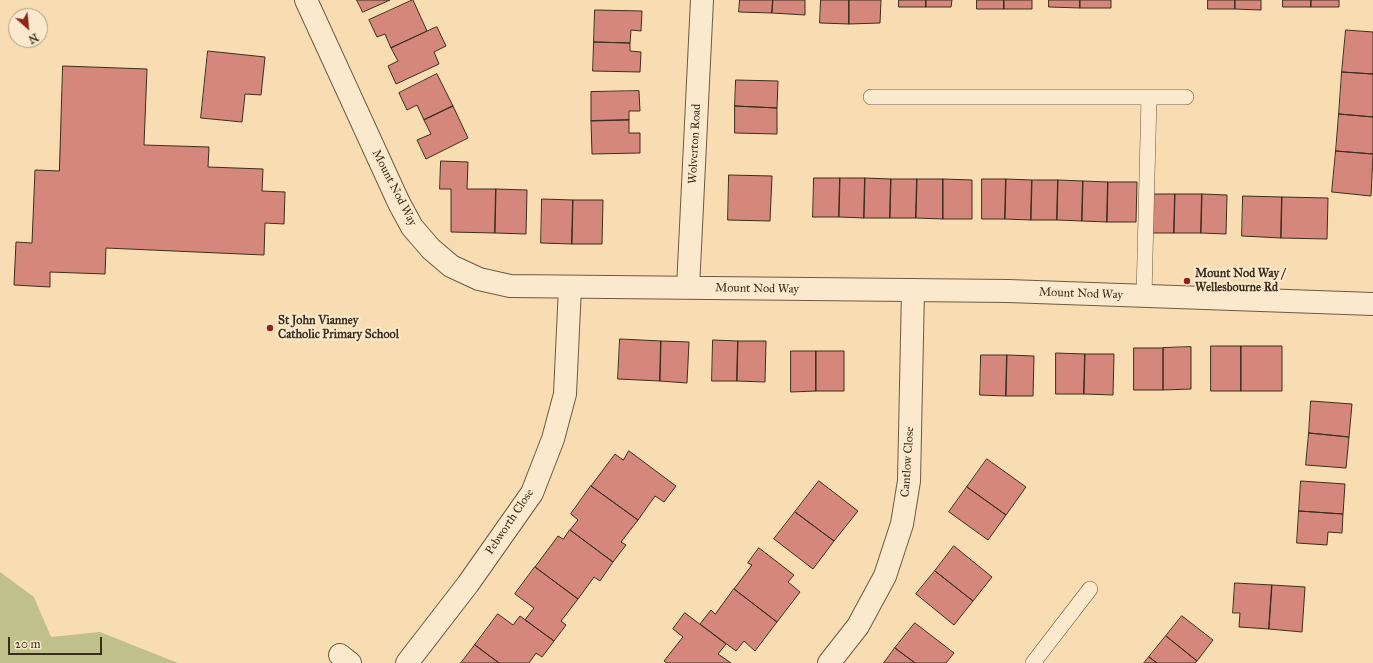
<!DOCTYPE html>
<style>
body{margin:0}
#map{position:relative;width:1373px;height:663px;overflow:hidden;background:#f9ddb2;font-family:"IM FELL Great Primer",serif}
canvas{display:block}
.north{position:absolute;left:8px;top:8px;width:40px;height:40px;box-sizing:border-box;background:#fbe9cd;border:1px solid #af9e86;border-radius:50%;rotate:153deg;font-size:11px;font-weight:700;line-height:16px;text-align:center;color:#3c2e1c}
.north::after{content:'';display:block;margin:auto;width:14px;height:18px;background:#8f2418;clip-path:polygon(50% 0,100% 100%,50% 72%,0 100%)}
.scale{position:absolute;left:8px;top:637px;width:94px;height:18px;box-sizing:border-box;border:2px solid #3c2e1c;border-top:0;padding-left:5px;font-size:12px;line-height:14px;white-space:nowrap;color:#3c2e1c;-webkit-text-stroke:3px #fbe9cd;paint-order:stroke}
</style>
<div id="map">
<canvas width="1373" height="663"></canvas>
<div class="north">N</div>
<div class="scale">20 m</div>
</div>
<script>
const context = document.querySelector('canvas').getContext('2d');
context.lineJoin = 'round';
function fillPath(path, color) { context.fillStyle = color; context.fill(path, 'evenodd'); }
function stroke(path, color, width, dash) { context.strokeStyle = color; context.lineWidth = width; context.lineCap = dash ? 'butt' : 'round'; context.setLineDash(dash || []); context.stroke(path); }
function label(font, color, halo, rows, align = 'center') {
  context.font = font + ' "IM FELL Great Primer",serif'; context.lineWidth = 4; context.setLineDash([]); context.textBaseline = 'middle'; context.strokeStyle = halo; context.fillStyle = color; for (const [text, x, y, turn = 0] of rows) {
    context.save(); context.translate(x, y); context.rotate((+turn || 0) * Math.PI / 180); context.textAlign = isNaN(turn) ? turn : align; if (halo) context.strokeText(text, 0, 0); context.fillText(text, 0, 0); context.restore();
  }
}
const green = new Path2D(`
 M0,572L34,597L51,637L100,632L178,663H0Z`);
const building = new Path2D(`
 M357,0H390L363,12Z
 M413,0L427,31L391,48L385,34L377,37L369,20Z
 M740,0H773L772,13L739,12Z
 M773,0H805V15L772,13Z
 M821,0H849V24L820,23Z
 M849,0H881L880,23L849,24Z
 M899,0H926V7H899Z
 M926,0H952L951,7H926Z
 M977,0H1004V9H977Z
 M1004,0H1032V9H1004Z
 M1049,0H1080V8L1049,7Z
 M1080,0H1111V8H1080Z
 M1208,0H1235V9H1208Z
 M1235,0H1261V10L1235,9Z
 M1283,0H1311V7H1283Z
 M1311,0H1339V7H1311Z
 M595,10L642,11L641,31L631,30L630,43L594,42Z
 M437,27L446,46L434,52L439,64L396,84L388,66L398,61L391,48Z
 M1346,30L1373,32V74L1342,72Z
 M594,42L630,43V51L641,52L640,72L593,71Z
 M208,51L265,57L261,95L245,94L242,122L201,118Z
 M63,66L147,69L144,145L209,147L208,167L263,169L262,191L285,192L284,224L265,223L264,255L106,248L105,274L50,272V287L14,285L16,242L32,243L35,170L59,171Z
 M1342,72L1373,74V117L1339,114Z
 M437,74L453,106L424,120L417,105L407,110L399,93Z
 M736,80L778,81L777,108L735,106Z
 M639,91L640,111H629V120L591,121V92Z
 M453,106L468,138L426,159L417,140L431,134L424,120Z
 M735,106L777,108V134L735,133Z
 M1339,114L1373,117V154L1336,151Z
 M629,120V133H640V153L592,154L591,121Z
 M1336,151L1373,154L1371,196L1332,192Z
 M441,161L468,162L467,189H496L495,233L451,232V189H440Z
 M729,175L772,176L770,221L728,220Z
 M814,178H840L839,217H813Z
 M840,178H865L864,218L839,217Z
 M865,178L891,179L890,218H864Z
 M891,179H917L916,218H890Z
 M917,179H943V219L916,218Z
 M943,179L972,180V219H943Z
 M982,179H1006L1005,219H982Z
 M1006,179L1032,180L1031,220L1005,219Z
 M1032,180H1058L1057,220H1031Z
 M1058,180L1083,181L1082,221L1057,220Z
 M1083,181L1108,182L1107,222L1082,221Z
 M1108,182H1137L1136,222H1107Z
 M496,189L527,190L526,234L495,233Z
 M1152,194H1175L1174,233H1152Z
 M1175,194H1202L1201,233H1174Z
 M1202,194L1227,195L1226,234L1201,233Z
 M1243,196L1282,197L1281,238L1242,236Z
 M1282,197L1328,198L1327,239L1281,238Z
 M542,199L573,200L572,244L541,243Z
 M573,200H603L602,244H572Z
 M620,339L661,341L660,381L618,379Z
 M713,340L738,341L737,381H712Z
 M661,341L689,342L687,383L660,381Z
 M738,341H766L765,382L737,381Z
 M1211,346H1241V391H1211Z
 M1241,346H1282V391H1241Z
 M1191,347V389L1163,390V348Z
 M1134,348H1163V390H1134Z
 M791,351H816V391L791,392Z
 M816,351H844V391H816Z
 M1056,353L1085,354L1084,394H1056Z
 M1085,354H1114L1113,395L1084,394Z
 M981,355H1007L1006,396L980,395Z
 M1007,355L1034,356L1033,396H1006Z
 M1311,401L1352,404L1349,437L1309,433Z
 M1309,433L1349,437L1346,468L1306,465Z
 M629,451L676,486L664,502L655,496L638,520L591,486L615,454L623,460Z
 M987,459L1026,487L1006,515L967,487Z
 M819,481L858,511L834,541L795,512Z
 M1301,481L1345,484L1343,514L1299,511Z
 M591,486L638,520L621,542L626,545L613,562L570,530L578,520L571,514Z
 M967,487L1006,515L988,540L949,512Z
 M1299,511L1343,514L1342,533L1328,532L1327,545L1297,543Z
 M795,512L834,541L813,569L774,539Z
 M570,530L613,562L600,581L594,577L578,599L535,567L558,536L563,539Z
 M954,546L992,577L973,601L935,571Z
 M759,548L794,575L788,582L800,592L777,622L734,589L752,565L748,563Z
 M535,567L578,599L561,621L566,625L554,641L525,620L534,608L515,594Z
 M935,571L973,601L954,625L916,594Z
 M1235,583L1272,585L1269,629L1239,627L1240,613H1233Z
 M1272,585L1305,587L1302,632L1269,629Z
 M734,589L777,622L755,651L744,641L736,651L700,624L711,610L715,614Z
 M685,613L726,644L718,654L731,663H667L664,661L683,637L673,629Z
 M498,614L513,625L520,616L554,641L542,657L536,653L529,663H499L475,645Z
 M1182,616L1213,640L1197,661L1166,636Z
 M915,623L954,653L946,663H915L895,648Z
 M1166,636L1197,661L1195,663H1157L1149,657Z
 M475,645L499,663H461Z
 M895,648L915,663H884Z
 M1149,657L1157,663H1144Z`);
const service = new Path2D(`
 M871,97H1186
 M1144,296L1149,97
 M1033,663L1090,589`);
const minor = new Path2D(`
 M306,0L399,203L412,227L431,249L451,266L479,279L510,286L1008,291L1373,304
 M688,288L702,0
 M340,655L350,663
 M407,663L468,584L532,493L553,439L565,394L570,287
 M829,663L858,626L885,576L902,524L909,481L913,290`);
const markers = [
 [1187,281,4,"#8f2418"],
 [270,328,4,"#8f2418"]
];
const streetNames = [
 ["Wolverton Road",695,144,-87],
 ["Mount Nod Way",394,188,63],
 ["Mount Nod Way",757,289,1],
 ["Mount Nod Way",1081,294,2],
 ["Cantlow Close",908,462,-86],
 ["Pebworth Close",510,522,-56]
];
const poiNames = [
 ["Mount Nod Way /",1195,274],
 ["Wellesbourne Rd",1195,288],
 ["St John Vianney",278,321],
 ["Catholic Primary School",278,335]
];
fillPath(green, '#c0c08a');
fillPath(building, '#d5877b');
stroke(building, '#3c2e1c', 1);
stroke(service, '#6b5a42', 16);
stroke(minor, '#6b5a42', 24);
stroke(service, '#fbe9cd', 15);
stroke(minor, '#fbe9cd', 22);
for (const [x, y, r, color] of markers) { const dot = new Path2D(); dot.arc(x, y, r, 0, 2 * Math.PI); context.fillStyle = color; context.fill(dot); stroke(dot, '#fbe9cd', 1.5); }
label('12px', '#3c2e1c', '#fbe9cd', streetNames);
label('bold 12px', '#3c2e1c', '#fbe9cd', poiNames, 'left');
</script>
